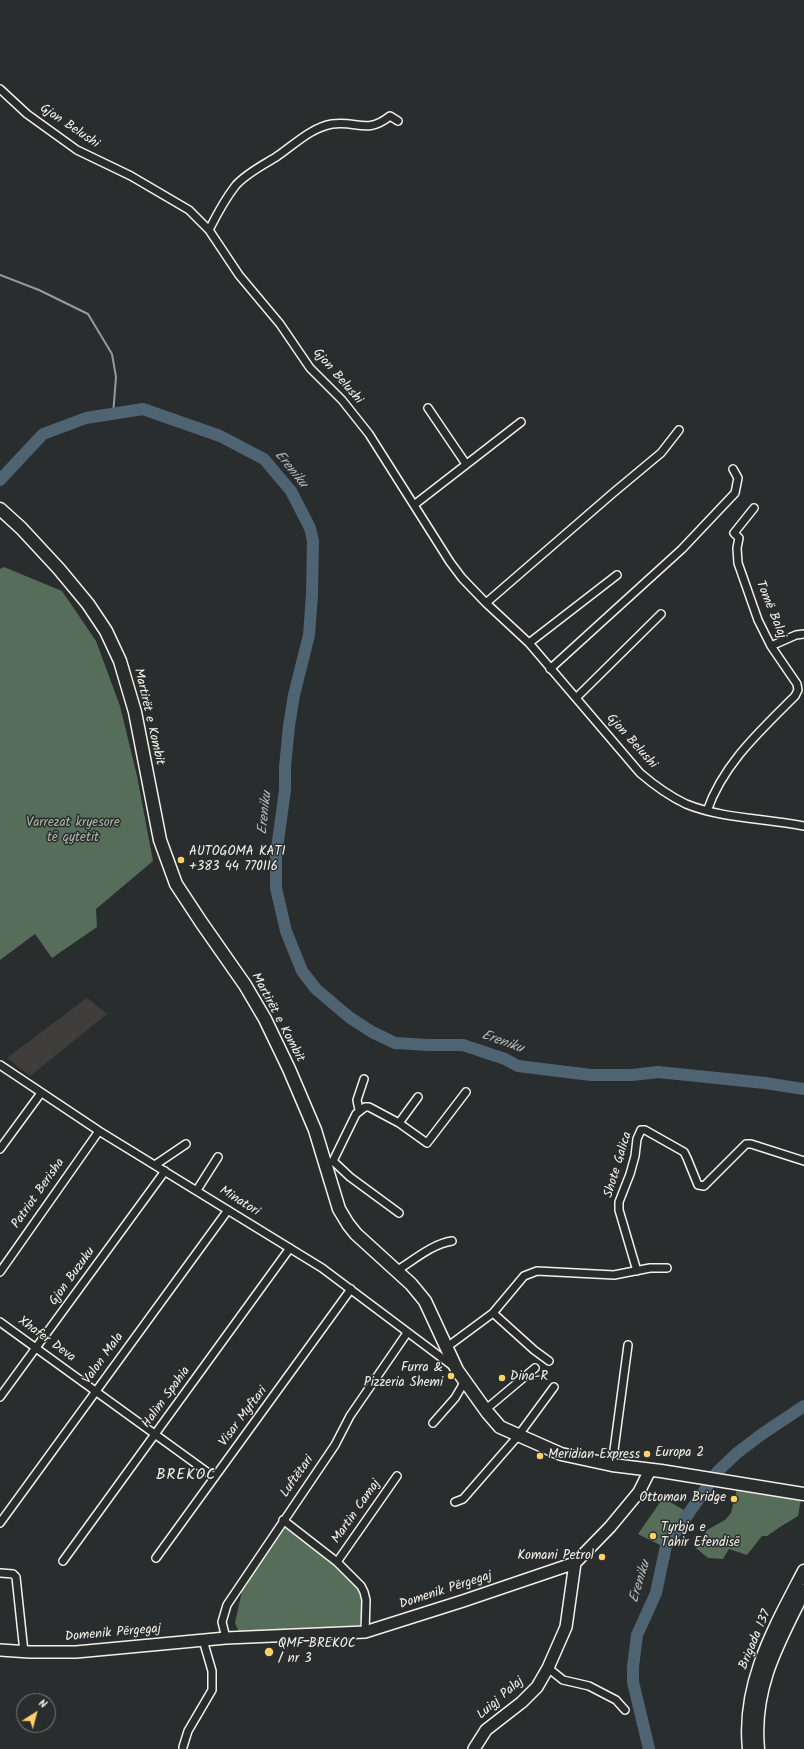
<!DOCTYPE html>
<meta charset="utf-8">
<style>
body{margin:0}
#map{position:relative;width:804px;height:1749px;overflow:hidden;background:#2a2d2e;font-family:Kalam,sans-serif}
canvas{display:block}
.north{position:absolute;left:16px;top:1693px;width:40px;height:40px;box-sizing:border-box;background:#2a2d2e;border:1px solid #7b7b78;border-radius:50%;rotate:36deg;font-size:11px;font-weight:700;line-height:16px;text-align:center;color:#f4f1e8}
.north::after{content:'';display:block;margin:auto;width:14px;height:18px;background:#ffd166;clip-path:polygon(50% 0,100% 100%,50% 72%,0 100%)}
</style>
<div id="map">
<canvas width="804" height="1749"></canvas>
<div class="north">N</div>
</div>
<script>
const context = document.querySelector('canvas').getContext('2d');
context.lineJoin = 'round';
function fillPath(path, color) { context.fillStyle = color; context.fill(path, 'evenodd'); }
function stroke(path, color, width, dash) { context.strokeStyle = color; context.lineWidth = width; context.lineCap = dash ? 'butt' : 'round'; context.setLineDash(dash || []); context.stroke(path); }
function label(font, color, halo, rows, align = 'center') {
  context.font = font + ' Kalam,sans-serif'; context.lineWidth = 3; context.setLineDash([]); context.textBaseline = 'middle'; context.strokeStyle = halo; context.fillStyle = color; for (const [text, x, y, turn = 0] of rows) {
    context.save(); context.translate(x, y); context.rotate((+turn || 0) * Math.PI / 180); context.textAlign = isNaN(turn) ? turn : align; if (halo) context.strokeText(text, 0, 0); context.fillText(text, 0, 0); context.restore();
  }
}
const built = new Path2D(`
 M87,998L107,1014L30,1076L7,1058Z`);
const green = new Path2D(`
 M4,567L62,591L96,641L120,706L137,776L153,861L96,909L97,927L52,958L35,934L0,960V569Z
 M737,1488L801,1499L798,1516L780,1527L767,1536H762L747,1555L729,1549L723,1559L708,1558L696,1548L707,1530L725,1520L731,1513Z
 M663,1498L684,1510L668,1549L638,1534Z
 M284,1527C307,1544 354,1570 361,1598C364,1607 361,1617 360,1626L239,1632L235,1623L242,1591Z`);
const stream = new Path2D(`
 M0,275L39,290L88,314L112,354L116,377L113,415`);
const river = new Path2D(`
 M0,480L43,434L86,418L143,409L220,436L264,459L291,491L310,528L313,541L312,594L309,635L294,695L289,726L285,767V790L276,856V888L286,931L302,971L316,989L349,1017L372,1032L395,1043L429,1045H463L505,1059L518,1066L591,1075H632L658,1072L765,1083L804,1089
 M649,1749L633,1682V1667L637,1635L656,1593L666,1546L718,1471L737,1453L762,1434L804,1406`);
const street = new Path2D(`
 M0,89L27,114L77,150L131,176L189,210L209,230L239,275L280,324L310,368L342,400L369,434L450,562L462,578L486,603L529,643L640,773C654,785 669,796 686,804C723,819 765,818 804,826
 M209,230C217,214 225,199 236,185C247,173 263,165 276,157C294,145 310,128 332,124C357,120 366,135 390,116L398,121
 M428,408L466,464
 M414,505L521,422
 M486,603L613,493L661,453L679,430
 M529,643L617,575
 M771,646L796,635L804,634
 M550,669L682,549L735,493L738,478L733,469
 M576,698L661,614
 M707,811C723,764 761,730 795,696L798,690L797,684L771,646L758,620L738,563L737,548L739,538L734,533L754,508
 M0,1065L99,1131L322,1268L454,1367
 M359,1110L357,1100L364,1079
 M399,1123L418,1097
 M0,1149L41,1093
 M333,1161L350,1177L399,1213
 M155,1165L186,1144
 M326,1165L333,1161L356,1114L365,1107H369L399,1123L427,1143L466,1092
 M197,1190L218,1157
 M396,1271C414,1260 432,1244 452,1241
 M637,1271L619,1210V1202L630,1174L635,1156L637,1139L641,1130H645L684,1152L687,1158L698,1185L704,1186L746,1144H751L804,1161
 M0,1272L99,1131
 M493,1313L534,1350L549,1361
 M0,1322L214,1477
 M447,1347L493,1313L524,1276L537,1271L614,1275L650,1268H667
 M0,1397L165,1171
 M485,1410L535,1368
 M433,1423L455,1398L465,1381
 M612,1465L628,1345
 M455,1502L463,1499L518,1436L554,1387
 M283,1520L337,1562L361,1586L364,1592L366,1600L365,1632
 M0,1523L228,1210
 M156,1558L351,1289
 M63,1561L290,1248
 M337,1562L397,1476
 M1,1573L13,1574L16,1577L24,1652
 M226,1638L222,1622L227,1605L335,1445L350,1416L407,1333
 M548,1668L563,1680L589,1686L616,1700L625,1710
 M183,1747L188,1731L212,1690V1671L203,1640`);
const secondary = new Path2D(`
 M0,1650L30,1652H76L226,1638L365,1632L463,1601L575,1563L610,1527L639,1492L650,1470
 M474,1749L486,1730L522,1702L537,1687L548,1668L566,1627L575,1563`);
const primary = new Path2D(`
 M0,509L21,528L59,569L88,604L106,631L120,661L135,712L160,840L176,884L201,922L245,985L265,1019L289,1069L315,1130L339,1209L348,1224L356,1234L411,1284L425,1301L457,1370L487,1412L500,1427L561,1454L612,1465L661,1471L804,1494
 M749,1749C742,1683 775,1627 804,1571
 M758,1749C752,1688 778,1643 804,1591`);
const markers = [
 [181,860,4,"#ffd166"],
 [451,1376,4,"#ffd166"],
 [502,1378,4,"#ffd166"],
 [647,1454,4,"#ffd166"],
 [540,1456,4,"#ffd166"],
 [734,1499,4,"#ffd166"],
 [653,1536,4,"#ffd166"],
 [602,1557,4,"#ffd166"],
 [269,1652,5,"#ffd166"]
];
const streetNames = [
 ["Gjon Belushi",69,127,34],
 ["Gjon Belushi",337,377,49],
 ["Tomë Balaj",770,610,68],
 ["Martirët e Kombit",148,717,77],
 ["Gjon Belushi",631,742,48],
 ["Martirët e Kombit",277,1018,62],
 ["Shote Galica",619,1165,-73],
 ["Patriot Berisha",39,1194,-55],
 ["Minatori",239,1202,32],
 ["Gjon Buzuku",73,1277,-54],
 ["Xhafer Deva",46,1340,36],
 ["Valon Mala",104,1359,-54],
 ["Halim Spahia",167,1398,-54],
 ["Visar Myftari",244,1417,-53],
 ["Luftëtari",298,1477,-55],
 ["Martin Camaj",357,1512,-55],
 ["Domenik Përgegaj",446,1591,-18],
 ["Domenik Përgegaj",113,1634,-5],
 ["Brigada 137",756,1640,-67],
 ["Luigj Palaj",501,1699,-41]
];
const parkNames = [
 ["Varrezat kryesore",73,824],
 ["të qytetit",73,839]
];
const poiNames = [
 ["AUTOGOMA KATI",189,853],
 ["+383 44 770116",189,868],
 ["Furra &",443,1369,"right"],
 ["Pizzeria Shemi",443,1384,"right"],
 ["Dina-R",510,1378],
 ["Europa 2",655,1454],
 ["Meridian Express",548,1456],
 ["Ottoman Bridge",726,1499,"right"],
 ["Tyrbja e",661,1529],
 ["Tahir Efendisë",661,1544],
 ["Komani Petrol",594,1557,"right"],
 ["QMF BREKOC",278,1645],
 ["/ nr 3",278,1660]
];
const waterNames = [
 ["Ereniku",290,470,51],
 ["Ereniku",266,813,-84],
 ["Ereniku",502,1043,20],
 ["Ereniku",641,1582,-73]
];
const quarterNames = [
 ["BREKOC",186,1476]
];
fillPath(built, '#403d3d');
fillPath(green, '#566d5a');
stroke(stream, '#919ca2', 2);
stroke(river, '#4f6473', 12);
stroke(street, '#f4f1e8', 10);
stroke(secondary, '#f4f1e8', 14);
stroke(primary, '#f4f1e8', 15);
stroke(street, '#2a2d2e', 7);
stroke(secondary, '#2a2d2e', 11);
stroke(primary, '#2a2d2e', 12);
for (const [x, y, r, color] of markers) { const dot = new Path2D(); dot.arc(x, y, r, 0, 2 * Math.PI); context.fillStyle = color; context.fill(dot); stroke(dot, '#2a2d2e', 1.5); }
label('13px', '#f4f1e8', '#2a2d2e', streetNames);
label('13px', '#adb6a8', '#2a2d2e', parkNames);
label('13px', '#f4f1e8', '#2a2d2e', poiNames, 'left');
label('italic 14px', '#b2b9b9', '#2a2d2e', waterNames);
context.letterSpacing = '1px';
label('15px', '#f4f1e8', '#2a2d2e', quarterNames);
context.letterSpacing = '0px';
</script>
